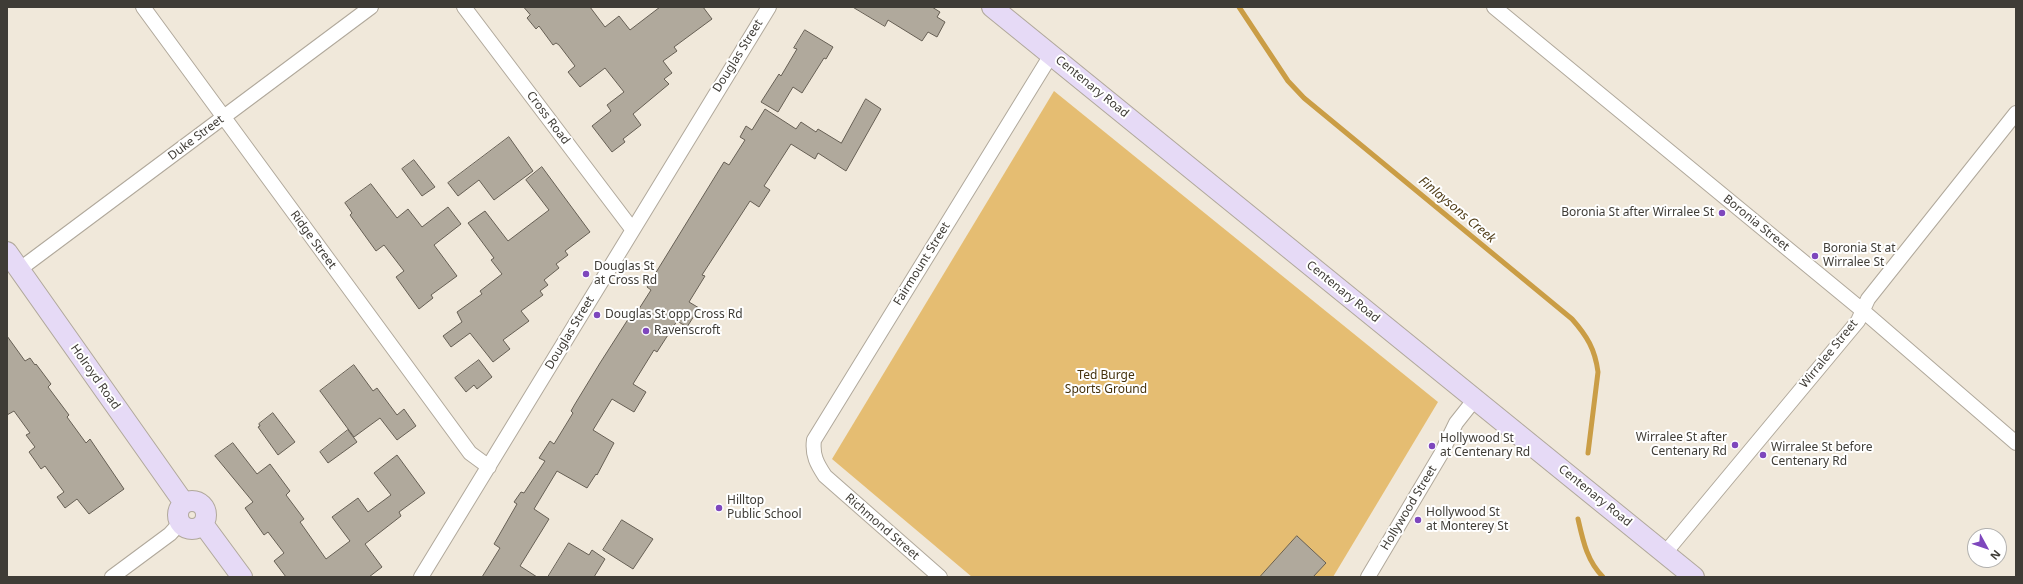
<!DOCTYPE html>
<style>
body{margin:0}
#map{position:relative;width:2023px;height:584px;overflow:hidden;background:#f0e8da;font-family:"Noto Sans",sans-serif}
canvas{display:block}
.frame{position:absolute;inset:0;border:8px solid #3f3c36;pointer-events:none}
.north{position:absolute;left:1967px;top:528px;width:40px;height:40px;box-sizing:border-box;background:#fff;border:1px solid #b2b1af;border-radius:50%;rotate:130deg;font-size:11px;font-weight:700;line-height:16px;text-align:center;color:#3f3c36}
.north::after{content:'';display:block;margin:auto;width:14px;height:18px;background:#7e47bd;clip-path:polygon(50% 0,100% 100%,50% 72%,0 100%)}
</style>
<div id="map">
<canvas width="2023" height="584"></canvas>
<div class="frame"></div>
<div class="north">N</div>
</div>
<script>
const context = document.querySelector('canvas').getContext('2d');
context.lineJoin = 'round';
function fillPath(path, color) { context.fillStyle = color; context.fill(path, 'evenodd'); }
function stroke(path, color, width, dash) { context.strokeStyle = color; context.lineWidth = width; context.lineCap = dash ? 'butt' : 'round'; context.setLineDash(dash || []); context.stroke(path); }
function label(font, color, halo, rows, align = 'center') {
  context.font = font + ' "Noto Sans",sans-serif'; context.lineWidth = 4; context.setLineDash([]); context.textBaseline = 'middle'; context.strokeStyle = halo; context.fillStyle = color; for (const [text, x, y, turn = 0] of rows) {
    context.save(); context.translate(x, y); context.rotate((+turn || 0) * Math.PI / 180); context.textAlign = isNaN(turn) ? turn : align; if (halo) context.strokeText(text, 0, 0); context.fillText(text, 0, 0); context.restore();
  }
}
const green = new Path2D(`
 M1054,91L1438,402L1333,577H972L832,459Z`);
const stream = new Path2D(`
 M1239,7L1288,81L1304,98L1572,319C1587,336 1595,349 1598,372L1588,453
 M1578,519C1583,541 1587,561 1603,577`);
const building = new Path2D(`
 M524,7H590L605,27L619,16L630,30L660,7H703L712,19L674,47L677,51L663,61L672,73L664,79L669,84L633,114L641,125L623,139L625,142L612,152L592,126L611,111L607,105L624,92L605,68L580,87L568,72L575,66L559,45L556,43L553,45L539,26L536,29L527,18L530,15Z
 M853,7H932L940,12L937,17L945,22L937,37L928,32L922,41L888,20L885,26Z
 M805,30L833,47L826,59L824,58L802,93L793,87L778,112L761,102L779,74L781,76L797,49L794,48Z
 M866,99L881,109L846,171L818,153L815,159L791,144L764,186L770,190L759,207L750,201L702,275L705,276L689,302L699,308L687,327L677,321L657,352L654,350L633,384L646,392L634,412L612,399L593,430L614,443L597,475L596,474L587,488L557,471L534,509L549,519L520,566L537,577H482L500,548L494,544L517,504L514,502L521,492L524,493L545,461L539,458L550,441L554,444L573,413L571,411L575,404L600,363L634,310L637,312L651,290L647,287L724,162L729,165L745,140L740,137L746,126L752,130L765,109L796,129L801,122L816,132L818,129L841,143Z
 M509,137L533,171L494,200L479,180L458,196L448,183Z
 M414,160L435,187L422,196L402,169Z
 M542,167L590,232L565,251L568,255L556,264L559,268L544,280L548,285L540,291L543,295L521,311L529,321L503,340L510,349L493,362L470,333L451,347L443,336L462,322L457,312L482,294L480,291L502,274L491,260L494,258L468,223L485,211L508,241L549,210L526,180Z
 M371,184L397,218L408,209L422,227L448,207L461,224L434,245L457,276L431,295L433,298L419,309L396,277L404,271L384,245L376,251L350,215L352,213L345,203Z
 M7,336L25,361L30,358L35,365L36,364L51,384L48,387L69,415L67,417L86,443L90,439L124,489L89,514L77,499L65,508L57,497L64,492L45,466L41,469L29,452L35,447L26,435L30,433L14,411L7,415Z
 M479,360L492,377L477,389L474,385L466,392L455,378Z
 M354,365L373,391L377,388L397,415L404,409L416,426L397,440L380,418L354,437L320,391Z
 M273,413L295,442L278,455L258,427L260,426L259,424Z
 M348,430L357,442L328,463L320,452Z
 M233,443L257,474L270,464L290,491L286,495L304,519L300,522L326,559L350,541L332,517L358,498L368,512L391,495L374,473L397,455L425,493L399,512L401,516L365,544L382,567L369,577H286L274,561L284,553L268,532L264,535L245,508L253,502L215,456Z
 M622,520L653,539L633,569L603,550Z
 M1297,536L1326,563L1313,577H1260Z
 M569,543L589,555L592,550L605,559L594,577H548Z`);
const street = new Path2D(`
 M143,7L470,453L489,467
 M464,7L632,229
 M1494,7L1862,310L2016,443
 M20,269L371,7
 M1665,553L1858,321L1868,299L2016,113
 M112,577L170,534L180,523
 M421,577L769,7
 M940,577L825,476C817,464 812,455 814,440L1051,55
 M1368,577L1441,454L1456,423L1475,399`);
const secondary = new Path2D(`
 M992,7L1694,577
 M7,252L184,503
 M178 515a14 14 0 1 1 28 0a14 14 0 1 1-28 0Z
 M203,524L242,577`);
const markers = [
 [1722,213,4,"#7e47bd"],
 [1815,256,4,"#7e47bd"],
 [586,274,4,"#7e47bd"],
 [597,315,4,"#7e47bd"],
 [646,331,4,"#7e47bd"],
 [1735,445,4,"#7e47bd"],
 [1432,446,4,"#7e47bd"],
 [1763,455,4,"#7e47bd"],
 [719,508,4,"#7e47bd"],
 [1418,520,4,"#7e47bd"]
];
const streetNames = [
 ["Douglas Street",738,56,-58],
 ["Centenary Road",1092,87,39],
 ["Cross Road",548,118,53],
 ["Duke Street",196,138,-37],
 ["Boronia Street",1756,223,39],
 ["Ridge Street",313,240,54],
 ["Fairmount Street",922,264,-58],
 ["Centenary Road",1343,292,39],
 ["Douglas Street",570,333,-59],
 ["Wirralee Street",1829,354,-51],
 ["Holroyd Road",95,377,55],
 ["Centenary Road",1595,496,39],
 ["Hollywood Street",1409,508,-59],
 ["Richmond Street",882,527,41]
];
const poiNames = [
 ["Boronia St after Wirralee St",1714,213,"right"],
 ["Boronia St at",1823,249],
 ["Wirralee St",1823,263],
 ["Douglas St",594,267],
 ["at Cross Rd",594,281],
 ["Douglas St opp Cross Rd",605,315],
 ["Ravenscroft",654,331],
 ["Wirralee St after",1727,438,"right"],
 ["Centenary Rd",1727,452,"right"],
 ["Hollywood St",1440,439],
 ["at Centenary Rd",1440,453],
 ["Wirralee St before",1771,448],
 ["Centenary Rd",1771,462],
 ["Hilltop",727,501],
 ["Public School",727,515],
 ["Hollywood St",1426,513],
 ["at Monterey St",1426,527]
];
const parkNames = [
 ["Ted Burge",1106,376],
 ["Sports Ground",1106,390]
];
const waterNames = [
 ["Finlaysons Creek",1457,210,40]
];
fillPath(green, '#e5bd72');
stroke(stream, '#ca9d45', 5);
fillPath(building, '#b0a99c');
stroke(building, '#665f54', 1);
stroke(street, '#b0a89b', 16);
stroke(secondary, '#b0a89b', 22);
stroke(street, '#fff', 14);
stroke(secondary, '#e6daf6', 20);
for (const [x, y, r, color] of markers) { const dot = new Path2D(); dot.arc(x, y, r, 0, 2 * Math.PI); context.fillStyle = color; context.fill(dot); stroke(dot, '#fff', 1.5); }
label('12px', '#3f3c36', '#fff', streetNames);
label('12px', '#3f3c36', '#fff', poiNames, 'left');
label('12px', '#45320c', '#fff', parkNames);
label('italic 13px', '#523f1a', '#fff', waterNames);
</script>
